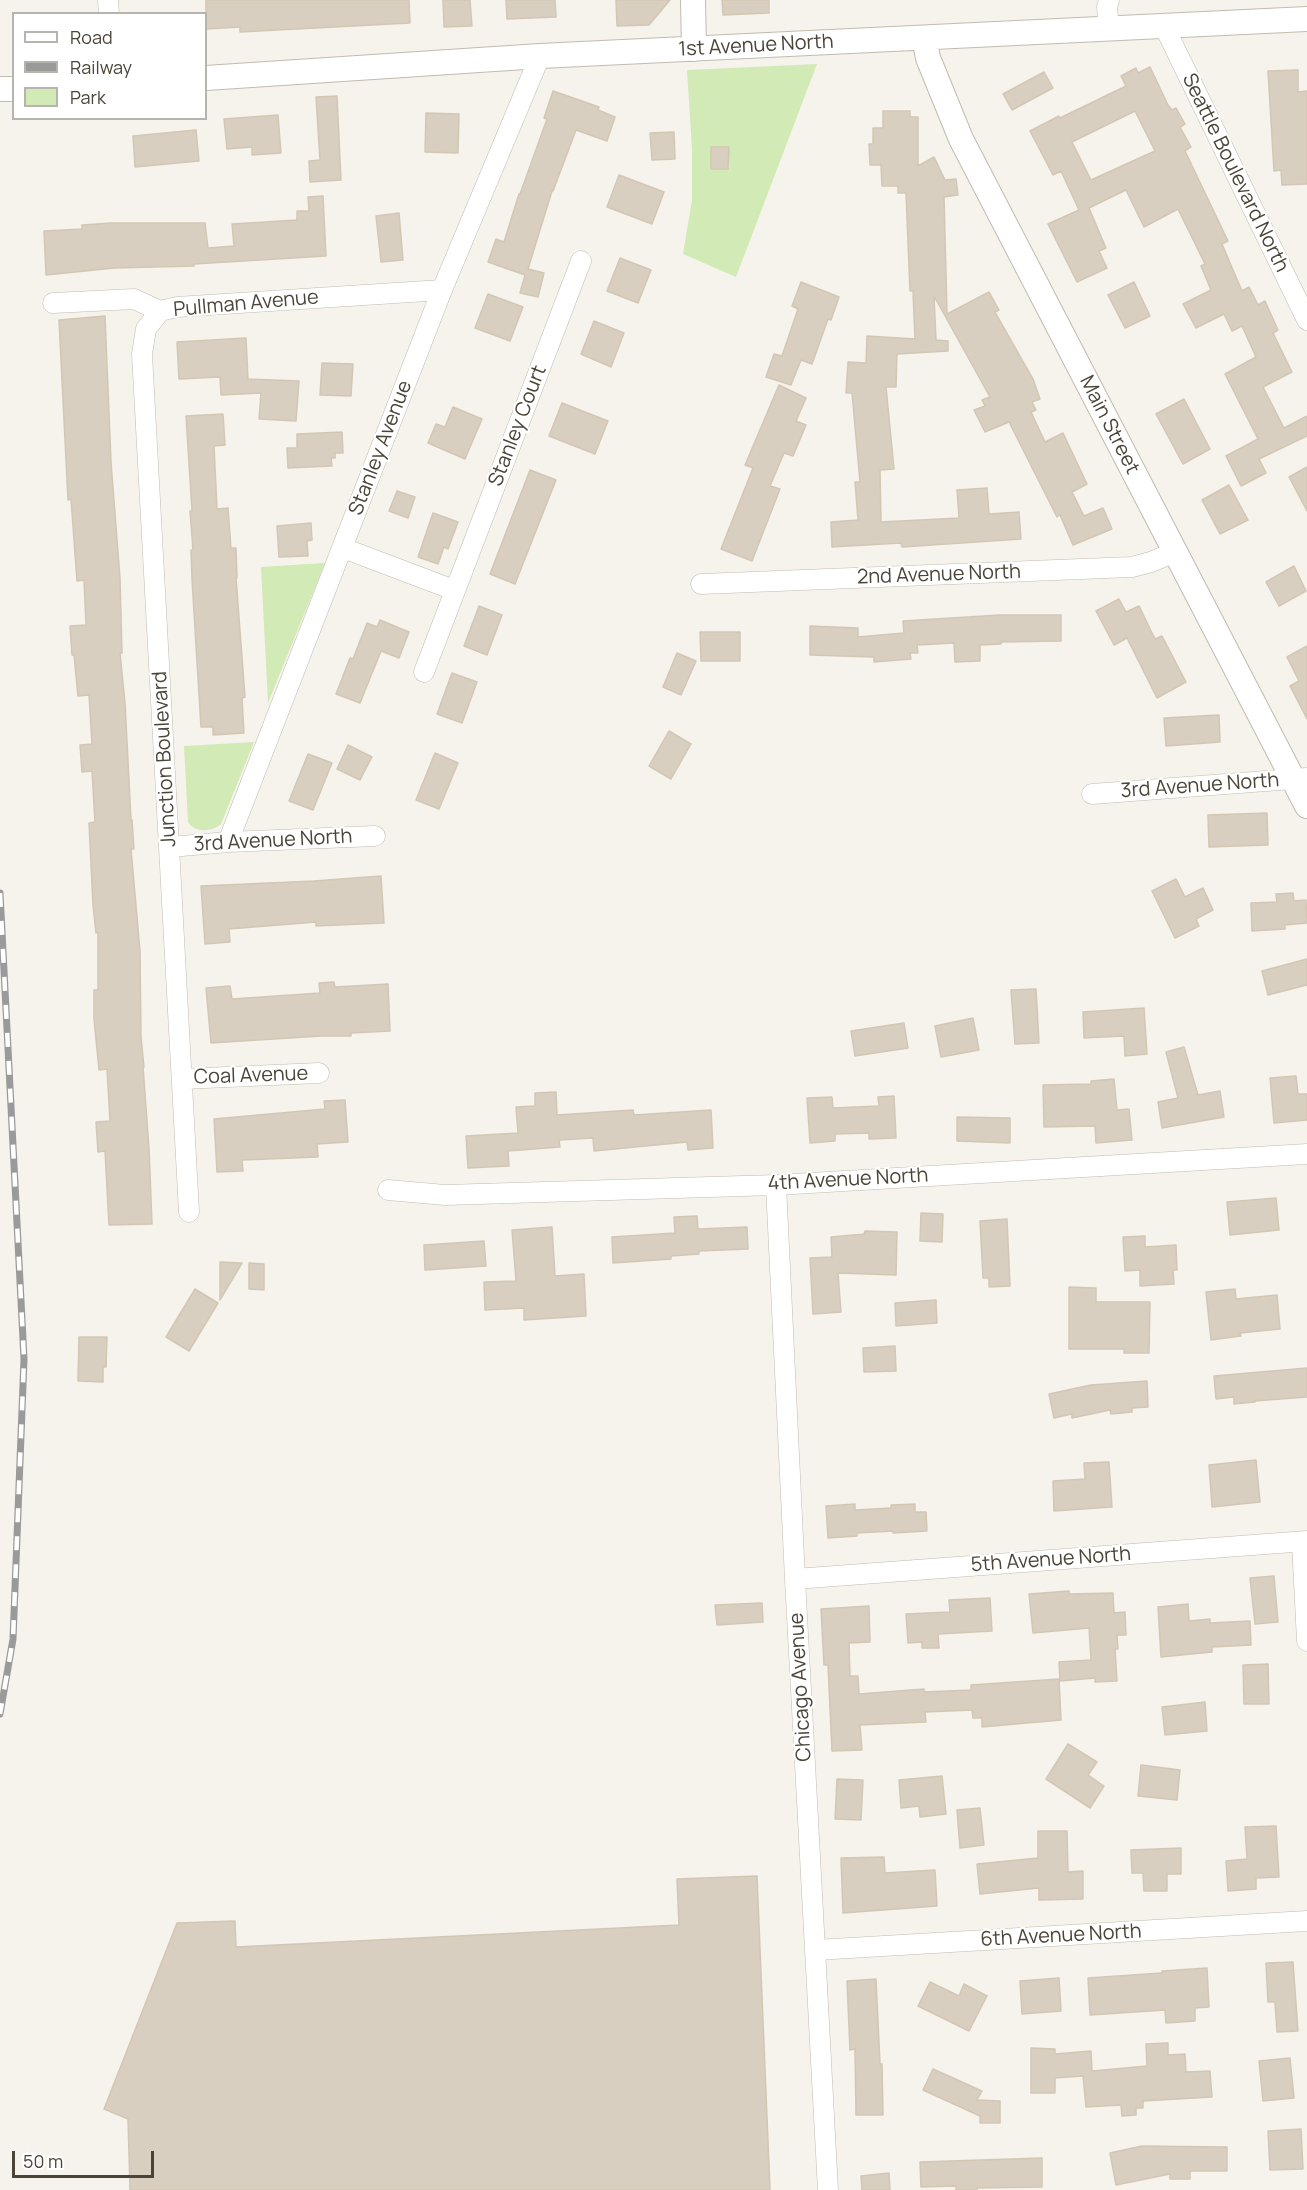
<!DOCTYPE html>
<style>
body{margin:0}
#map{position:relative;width:1307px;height:2190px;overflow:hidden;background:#f6f3ec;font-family:Manrope,sans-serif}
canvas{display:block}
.legend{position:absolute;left:12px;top:12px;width:195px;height:108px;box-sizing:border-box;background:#fff;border:2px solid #b7b4b0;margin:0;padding:8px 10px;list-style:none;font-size:18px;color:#4b4439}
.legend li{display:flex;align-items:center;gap:12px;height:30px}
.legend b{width:30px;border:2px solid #b7b4b0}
.scale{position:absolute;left:12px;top:2151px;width:142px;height:27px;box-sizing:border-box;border:3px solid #4b4439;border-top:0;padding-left:8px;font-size:18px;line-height:21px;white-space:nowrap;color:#4b4439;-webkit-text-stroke:4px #fff;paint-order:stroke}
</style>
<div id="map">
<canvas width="1307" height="2190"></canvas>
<ul class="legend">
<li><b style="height:8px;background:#fff"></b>Road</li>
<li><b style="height:8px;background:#9a9a9a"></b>Railway</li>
<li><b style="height:16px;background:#d2eab5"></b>Park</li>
</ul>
<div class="scale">50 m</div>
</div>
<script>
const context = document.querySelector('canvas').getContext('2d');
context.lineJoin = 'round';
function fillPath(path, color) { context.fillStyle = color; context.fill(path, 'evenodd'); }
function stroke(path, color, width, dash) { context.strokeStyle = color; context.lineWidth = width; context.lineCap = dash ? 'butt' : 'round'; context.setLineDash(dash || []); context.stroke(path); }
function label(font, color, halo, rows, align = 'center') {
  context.font = font + ' Manrope,sans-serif'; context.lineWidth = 4.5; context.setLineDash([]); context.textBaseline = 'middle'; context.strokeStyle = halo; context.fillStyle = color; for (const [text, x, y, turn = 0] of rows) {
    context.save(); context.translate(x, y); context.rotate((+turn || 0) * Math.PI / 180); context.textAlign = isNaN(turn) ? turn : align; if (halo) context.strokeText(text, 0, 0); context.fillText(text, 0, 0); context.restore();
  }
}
const green = new Path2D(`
 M817,64L736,277L683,254L692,200V150L687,70Z
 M325,563L268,703L261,567Z
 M254,742L221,824C212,832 195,833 188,822L184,746Z`);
const building = new Path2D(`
 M206,0H409L410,23L240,32V27L206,29Z
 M443,0H470L472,26L444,27Z
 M506,0H555L556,17L507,19Z
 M616,0H670L649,25L617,26Z
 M722,0H769V13L723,15Z
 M1150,67L1168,105L1172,110L1176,108L1185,124L1180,127L1191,147L1185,151L1228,241L1222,244L1242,291L1249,287L1258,305L1265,301L1278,330L1273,333L1292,372L1263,387L1284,428L1307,416V436L1259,459L1266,473L1241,486L1226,456L1258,439L1225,374L1256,357L1242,326L1232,331L1224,314L1196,328L1183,304L1211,290L1201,266L1205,264L1178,209L1144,227L1126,190L1089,208L1106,248L1099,251L1107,268L1077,282L1048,224L1079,210L1061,171L1053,175L1030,131L1059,116L1060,118L1126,86L1121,76L1136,68L1138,73ZM1135,111L1155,151L1091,180L1072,142Z
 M1298,70V92L1307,91V184L1282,185L1281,170L1274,171L1268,71Z
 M1044,72L1053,88L1012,110L1003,94Z
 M553,91L599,107L598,110L615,117L607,141L576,130L553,191H552L528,269L544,273L538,297L520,293L525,275L488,262L496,239L504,242L519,194H520L547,119L544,118Z
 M337,96L341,180L310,182L309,161L320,160L316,97Z
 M883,111H910V117H918V166L934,157L945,180L956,179L958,195L944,197L947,314L989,292L999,310L995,312L1033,379L1040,399L1032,402L1036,410L1031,412L1045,442L1063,433L1087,484L1072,492L1084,516L1103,508L1112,529L1073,545L1060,515L1057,517L1009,422L985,432L974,410L985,406L982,400L990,397L934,296L936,340L948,341V351L897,354L896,387H886L894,469L880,470L881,522L959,518L957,490L987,488L989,514L1019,512L1021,539L902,547L901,543L832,547L831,522L858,520L855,482H860L852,393H846L848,362L866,363L867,336L915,339L913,291H910L906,193H898V186H882L881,165H870L869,144H873V128H883Z
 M426,113L459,114L458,153L425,152Z
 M278,115L281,153L252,155V147L227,149L224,119Z
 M196,130L199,161L135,167L133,136Z
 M674,132L675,159L652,160L650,133Z
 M711,147H729L728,169H711Z
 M619,175L664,192L652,224L607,207Z
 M323,196L326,256L194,264V266L114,268L46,275L44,231L82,229V225L111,223H205L208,248L234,246L232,224L297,220V211H309L308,197Z
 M399,213L403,260L381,262L376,216Z
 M620,258L651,270L638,303L607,291Z
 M801,282L839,297L831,320L828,319L812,364L801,360L791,385L766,377L774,354L782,356L798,309L792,306Z
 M1134,282L1150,316L1125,328L1108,295Z
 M488,294L523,307L510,341L475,328Z
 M105,316L111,462L120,578L122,653H120L125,703L131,820H132L134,849H131L140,951L141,1037L144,1067H143L149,1148L152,1224L109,1225L105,1151L98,1152L96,1122L110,1121L107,1069L99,1070L94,1019V990H98V932L96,933L93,905L89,823L95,822L92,771L82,772L80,745L92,744L89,695L78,696L74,655H72L70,626L86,625L84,580L77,581L71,499L68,500L59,320Z
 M594,321L624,333L611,367L581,354Z
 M246,338L248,379L299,381L296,421L259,419L261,393L221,395L220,377L179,379L177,342Z
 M322,363L353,364L351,396L320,395Z
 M779,385L806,398L796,421L806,425L793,456L784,453L770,486L780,489L752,561L721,549L753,468L745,465Z
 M1184,399L1210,449L1183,464L1156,414Z
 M562,403L608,421L595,454L549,436Z
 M453,407L482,419L465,459L428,443L436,424L445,427Z
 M223,414L225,445L214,446L217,509L228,508L231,548H236L237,578H236L245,697L242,698L244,733L213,735V727H201L192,580L191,550H193L190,511H192L186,416Z
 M342,432L343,453H335V458H331L332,466L288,468L287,448H297V434Z
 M1307,467V511L1289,477Z
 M530,470L556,480L515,584L490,574Z
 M1229,485L1248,520L1220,534L1202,500Z
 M397,491L415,497L408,518L389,511Z
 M433,513L458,522L448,549L444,547L438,564L418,557Z
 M311,523L312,540L307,541L308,556L279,557L277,526Z
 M1294,566L1306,591L1279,606L1266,582Z
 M1119,599L1126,612L1139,606L1155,639L1162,636L1186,682L1157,698L1127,638L1114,645L1096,611Z
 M479,606L502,615L487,655L464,646Z
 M1000,615H1061V641L1001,642V644L980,645V661L955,662L954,643L917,645L918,653H910L911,659L874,662V657L810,655V626L858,628V637L904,633L903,621Z
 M380,620L409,632L399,658L381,651L360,703L336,694L350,658L353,659L367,623L377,627Z
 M700,632H740V661H701Z
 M1307,646V719L1290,686L1299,681L1287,657Z
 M677,653L696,661L681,695L663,687Z
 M452,673L477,682L462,723L437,714Z
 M1219,715L1220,742L1166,746L1164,718Z
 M669,731L691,744L671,779L649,766Z
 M348,745L372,757L360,780L337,769Z
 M435,753L458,763L439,809L416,800Z
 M308,754L332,763L313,810L289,801Z
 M1267,813L1268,845L1209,847L1208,815Z
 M381,876L384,923L316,926V922L229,929L230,942L205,944L201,886L314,881Z
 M1176,879L1185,897L1203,888L1213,910L1196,919L1199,926L1175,938L1152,891Z
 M1293,893L1294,901L1306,900L1307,923L1285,925V929L1252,931L1251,903L1277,902L1276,894Z
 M1307,959V985L1268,995L1262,971Z
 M334,982L335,987L388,984L390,1031L351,1033V1036H321L211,1043L206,988L230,986L232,999L320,993L319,983Z
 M1036,989L1039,1043L1015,1044L1011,990Z
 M1144,1008L1147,1054L1125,1056L1124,1036L1084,1038L1083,1012Z
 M973,1018L979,1050L941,1057L935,1026Z
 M904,1023L908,1048L855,1056L851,1031Z
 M1184,1047L1198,1095L1220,1091L1224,1117L1162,1128L1158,1102L1178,1098L1166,1052Z
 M1296,1076L1298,1094H1307V1120L1274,1123L1270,1078Z
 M1114,1079L1117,1110L1129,1109L1132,1140L1096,1143L1095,1126L1044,1127L1043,1085L1091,1084V1081Z
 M556,1092L557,1115L633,1110L634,1115L711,1110L713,1148L688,1150L687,1142L594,1151L593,1138L559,1140L560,1147L508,1151L509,1166L468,1168L466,1136L518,1133L516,1107L535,1106V1093Z
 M894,1096L896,1138L869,1139V1133L835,1134V1141L810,1143L807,1098L832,1097L833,1108L879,1106L878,1097Z
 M345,1100L348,1142L317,1144L318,1157L242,1160L243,1171L217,1172L214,1119L325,1109L324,1101Z
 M957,1117L1010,1118V1143L957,1141Z
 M1276,1198L1279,1230L1230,1235L1227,1202Z
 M921,1213L943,1214L942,1242L920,1241Z
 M697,1216L698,1229L747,1227L748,1249L699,1251V1254L671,1256V1259L613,1263L612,1237L675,1233L674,1217Z
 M1007,1219L1010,1286L989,1287V1278H983L980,1221Z
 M552,1227L555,1276L584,1274L586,1316L524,1320V1308L485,1310L484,1282L516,1281L512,1230Z
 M865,1231L897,1232L896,1275L838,1273L841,1312L813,1314L810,1258L832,1257L831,1237L864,1234Z
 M1145,1236V1247L1176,1245L1177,1270H1173L1174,1284L1140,1286V1270L1125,1271L1123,1237Z
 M484,1241L486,1266L425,1270L424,1245Z
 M220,1262L242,1263L220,1300Z
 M249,1263L264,1264V1290L249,1289Z
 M1069,1287L1096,1288V1302H1150L1149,1353H1124V1349H1069Z
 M195,1289L218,1303L189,1351L166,1337Z
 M1235,1289L1236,1299L1277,1295L1280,1329L1240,1333L1241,1336L1211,1340L1206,1292Z
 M936,1300L937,1323L896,1326L895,1303Z
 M79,1337H107L106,1367H103V1382L78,1381Z
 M895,1346L896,1371L864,1372L863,1348Z
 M1307,1368V1397L1254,1401L1255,1402L1234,1404V1397L1216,1399L1214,1376Z
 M1147,1381L1148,1407L1132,1408V1412L1111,1414L1110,1410L1072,1418V1414L1054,1418L1049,1394L1091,1385Z
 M1256,1460L1260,1502L1212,1507L1209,1465Z
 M1109,1462L1112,1507L1054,1511L1053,1481L1085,1479L1084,1463Z
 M855,1504V1510L891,1508V1505L915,1504V1512H926L927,1531L893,1533V1531L857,1533V1536L828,1538L826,1506Z
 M1274,1576L1278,1622L1255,1624L1250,1578Z
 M1069,1591V1594L1113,1593L1114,1613L1125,1612L1126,1635H1117L1118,1649H1115L1117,1681L1095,1682V1678L1060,1681L1059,1662L1091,1660L1089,1628L1033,1633L1029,1594Z
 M990,1598L992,1631L938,1634L939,1648H922V1642L908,1643L906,1614L950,1612L949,1600Z
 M762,1603L763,1622L717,1625L715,1605Z
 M1188,1604L1189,1621L1210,1619V1623L1250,1621L1251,1645L1212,1647V1652L1161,1657L1158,1607Z
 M869,1606L870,1642L849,1643L850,1676H858L859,1694L924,1689V1692L971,1690V1685L1059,1679L1061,1720L982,1727V1718H973L972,1710L925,1712L926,1722L860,1725L862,1750L832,1751L828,1665H824L821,1609Z
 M1268,1664L1269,1704H1244L1243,1665Z
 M1205,1702L1207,1731L1165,1735L1162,1707Z
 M1068,1744L1097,1762L1088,1775L1104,1786L1090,1808L1046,1779Z
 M1141,1765L1180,1770L1177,1800L1138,1796Z
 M942,1776L946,1814L920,1817L919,1806L901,1808L899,1780Z
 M837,1779L863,1780L861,1820L835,1819Z
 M980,1808L984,1845L960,1848L957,1810Z
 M1276,1826L1279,1877L1256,1878V1889L1228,1891L1226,1861L1247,1859L1245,1827Z
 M1038,1831H1067L1068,1872L1083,1871V1899L1039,1900V1888L980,1894L977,1864L1038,1858Z
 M1181,1848V1874H1167V1891H1144L1143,1873H1132L1131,1850Z
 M884,1857L885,1873L935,1870L937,1906L843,1913L841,1858Z
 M757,1876L770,2190H130L128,2119L104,2109L177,1923L235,1921L236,1947L679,1925L677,1879Z
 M1293,1962L1298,2031L1277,2032L1275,2002H1268L1266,1963Z
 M1207,1968L1209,2007L1195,2008V2021L1166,2023L1165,2010L1090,2015L1088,1978L1162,1973V1971Z
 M1059,1978L1061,2011L1022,2014L1020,1981Z
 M876,1979L880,2064H882L883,2115H856L855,2049L850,2050L847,1981Z
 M930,1982L959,1996L964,1984L987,1996L969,2031L918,2006Z
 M1168,2043V2055L1185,2054L1186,2072L1210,2071L1212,2097L1143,2101V2108H1136V2115L1122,2116L1121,2105L1086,2107L1083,2076L1055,2078V2093H1031V2048L1055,2049V2054L1091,2051L1092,2071L1147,2066L1146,2044Z
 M1290,2058L1294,2098L1263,2101L1259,2061Z
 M933,2069L982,2091L977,2100L1000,2101V2123H980V2116L923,2090Z
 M1301,2129L1303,2169L1270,2170L1268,2131Z
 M1142,2146L1227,2147V2171H1190V2179H1170V2174L1116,2185L1110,2153Z
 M1042,2158V2187L977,2188V2190H956V2186L921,2187L920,2162Z
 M889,2173L890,2190H862L861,2176Z`);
const minor = new Path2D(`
 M108,0L109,14
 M1164,26L1307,320
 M1109,28L1107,7L1109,0
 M53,303L134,299L160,311L177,307L442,290
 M160,311L146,329L142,354L189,1212
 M343,548L454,590
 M701,584L1132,567L1151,562L1175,552
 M424,672L581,261
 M1092,794L1307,778
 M228,842L442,290L540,56
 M170,847L228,842L375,836
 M182,1079L319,1073
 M776,1185L795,1579L828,2190
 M388,1190L445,1195L776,1185L1307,1154
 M1302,1542L1307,1641
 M795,1579L1307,1541
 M816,1950L1307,1921`);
const tertiary = new Path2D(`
 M693,0L694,49
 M924,38L928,58L961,139L1307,806
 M206,78L540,56L1307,19
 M0,89H14`);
const rail = new Path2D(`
 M0,893L24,1359L13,1639L0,1714`);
const streetNames = [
 ["1st Avenue North",756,46,-3],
 ["Seattle Boulevard North",1235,173,64],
 ["Pullman Avenue",246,304,-5],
 ["Main Street",1109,425,63],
 ["Stanley Court",518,426,-69],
 ["Stanley Avenue",381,448,-69],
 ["2nd Avenue North",939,575,-2],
 ["Junction Boulevard",165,759,-93],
 ["3rd Avenue North",1200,786,-4],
 ["3rd Avenue North",273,841,-3],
 ["Coal Avenue",251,1076,-2],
 ["4th Avenue North",848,1180,-3],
 ["5th Avenue North",1051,1560,-4],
 ["Chicago Avenue",801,1687,-93],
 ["6th Avenue North",1061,1936,-3]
];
fillPath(green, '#d2eab5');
fillPath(building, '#d8cfc1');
stroke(building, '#d3c7b4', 1.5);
stroke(minor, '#c2bbae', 21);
stroke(tertiary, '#c2bbae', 26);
stroke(minor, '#fff', 20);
stroke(tertiary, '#fff', 24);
stroke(rail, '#9a9a9a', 7);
stroke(rail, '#fff', 4.5, [14]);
label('20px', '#4b4439', '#fff', streetNames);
</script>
